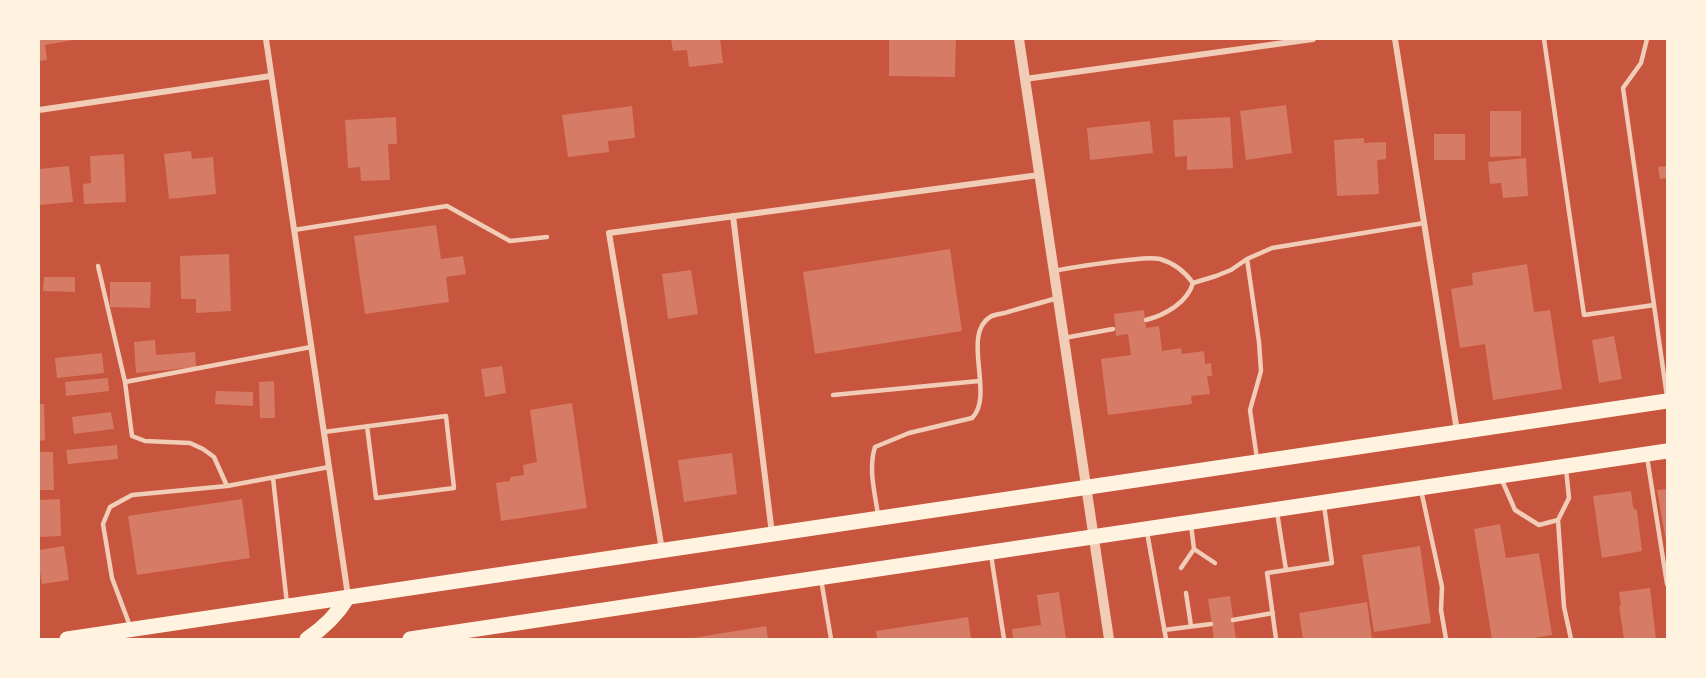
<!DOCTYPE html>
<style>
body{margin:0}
#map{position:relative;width:1706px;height:678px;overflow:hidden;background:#c8553d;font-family:Signika,sans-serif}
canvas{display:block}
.frame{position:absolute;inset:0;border:40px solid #fff3e0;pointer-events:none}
</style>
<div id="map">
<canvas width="1706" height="678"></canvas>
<div class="frame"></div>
</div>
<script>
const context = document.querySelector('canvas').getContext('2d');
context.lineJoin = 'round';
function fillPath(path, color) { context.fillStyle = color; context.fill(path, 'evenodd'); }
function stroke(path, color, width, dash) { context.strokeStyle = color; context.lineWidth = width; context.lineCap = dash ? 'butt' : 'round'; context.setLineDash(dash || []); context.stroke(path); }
const building = new Path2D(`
 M39,39H73V40L45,45L47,60L39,61Z
 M671,39H720L723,63L689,67L687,50L673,51Z
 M889,39H956L955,77L889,76Z
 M1286,105L1292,153L1246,160L1240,111Z
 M632,106L635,138L608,141L609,152L568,157L562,115Z
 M1490,111H1521V156L1490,157Z
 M396,117L397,144H388L390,180L361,181L360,167L348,168L345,120Z
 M1230,117L1233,168L1187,170V156L1175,157L1173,120Z
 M1150,121L1153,153L1090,160L1087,128Z
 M1434,134H1465V160H1434Z
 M1364,138V143L1386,142V159L1377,160L1379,194L1337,196L1334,140Z
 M191,151L192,159L213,157L216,194L169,199L164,154Z
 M124,154L126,202L84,204L83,184L91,183L90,156Z
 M1526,158L1528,196L1503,198L1501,183L1490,184L1488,162Z
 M69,166L73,202L39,205V169Z
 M1667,166V178L1660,179L1658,167Z
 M436,225L441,259L463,256L466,274L446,277L449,302L365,314L354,236Z
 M950,249L962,331L815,354L803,272Z
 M229,254L231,311L196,313V299H181L180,256Z
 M1527,264L1534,312L1550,310L1562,389L1493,400L1485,344L1460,348L1451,289L1473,285L1472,273Z
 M691,270L698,314L668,319L662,274Z
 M44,277H75V292L43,291Z
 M110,282H151L150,308L110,307Z
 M1144,310L1146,328L1159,326L1162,351L1181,348L1182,354L1204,351L1205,364L1211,363L1212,376H1207L1210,394L1191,396L1192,404L1108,415L1101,359L1131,355L1128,334L1116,336L1114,314Z
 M1614,336L1622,379L1599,383L1592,340Z
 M155,340L156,355L195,352L196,367L136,373L134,342Z
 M102,353L104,373L57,378L55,358Z
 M502,366L506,393L485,397L481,369Z
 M108,378L109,391L66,396L65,382Z
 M274,381L275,418H260L259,382Z
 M216,391L253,392V406L215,404Z
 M572,403L587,508L501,521L496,483L510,481V477L524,475L523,465L537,462L530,410Z
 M39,404H44L45,440L39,441Z
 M111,412L114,429L74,434L72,417Z
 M117,445L118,459L68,464L66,450Z
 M39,452H53L54,490H39Z
 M732,453L737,494L684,502L678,460Z
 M1667,489V541H1666L1657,490Z
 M1631,491L1633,507L1637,511L1642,551L1602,558L1593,496Z
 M60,499L61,536L39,537V500Z
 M242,499L250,558L137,575L128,516Z
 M1500,524L1506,558L1539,553L1552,635L1528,639H1492L1474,529Z
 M64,546L69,580L42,584L39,566V550Z
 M1420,546L1431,623L1374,632L1362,555Z
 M1650,588L1656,639H1624L1619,606L1621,605L1619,592Z
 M1059,592L1066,639H1013L1012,629L1041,625L1037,595Z
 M1230,596L1236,639H1214L1208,599Z
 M1367,602L1372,639H1303L1299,613Z
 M968,617L971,639H877L876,631Z
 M766,626L768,639H693V638Z`);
const service = new Path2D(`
 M1544,39L1584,315L1654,305L1667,397
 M1647,39L1641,63L1623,88L1654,305
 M294,230L447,206L510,241L547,237
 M1247,259L1259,342L1261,371L1250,410L1257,459
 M98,266L125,382L311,347
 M1054,271C1078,266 1102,263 1128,260C1138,259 1150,257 1160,259C1174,263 1185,272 1193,283L1216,276L1231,270L1247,259L1272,248L1424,223
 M1146,320C1165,315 1187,303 1193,283
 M1064,338L1113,329
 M125,382L132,436L145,441L190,443L203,449L214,457L227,486
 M833,395L979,381
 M324,432L446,416L454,488L376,498L367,426
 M1647,457L1667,584
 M1566,469L1569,498L1558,520L1564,607L1571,639
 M273,478L287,604
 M1501,478L1515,510L1539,525L1558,520
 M1421,490L1442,587L1441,610L1446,639
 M1277,512L1286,570
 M878,515C875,493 868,469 875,447L909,433L972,418C995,396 961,335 990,317C995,314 1003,314 1008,312C1024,307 1041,303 1057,298
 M1147,532L1166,639
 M1194,549L1215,563
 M991,555L1004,639
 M1181,568L1194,549L1191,525
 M821,579L831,639
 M1186,593L1191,626
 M1233,620L1273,613
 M130,626L112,578L103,524L110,507L132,495L227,486L329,467
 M1164,630L1211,624
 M1276,639L1267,573L1332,563L1324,505`);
const minor = new Path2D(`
 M266,39L348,596
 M1395,39L1457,431
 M1025,79L1313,39
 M39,110L271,76
 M733,216L772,534
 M662,550L609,233L1039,175`);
const tertiary = new Path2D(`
 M1019,39L1109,639`);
const primary = new Path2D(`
 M67,639L1667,401
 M307,639C325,627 337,615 348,597
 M410,639L1667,451`);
fillPath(building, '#d67c66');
stroke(service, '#f1ccb7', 4.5);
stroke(minor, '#f1ccb7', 6);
stroke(tertiary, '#f1ccb7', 10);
stroke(primary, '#fff3e0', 15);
</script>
